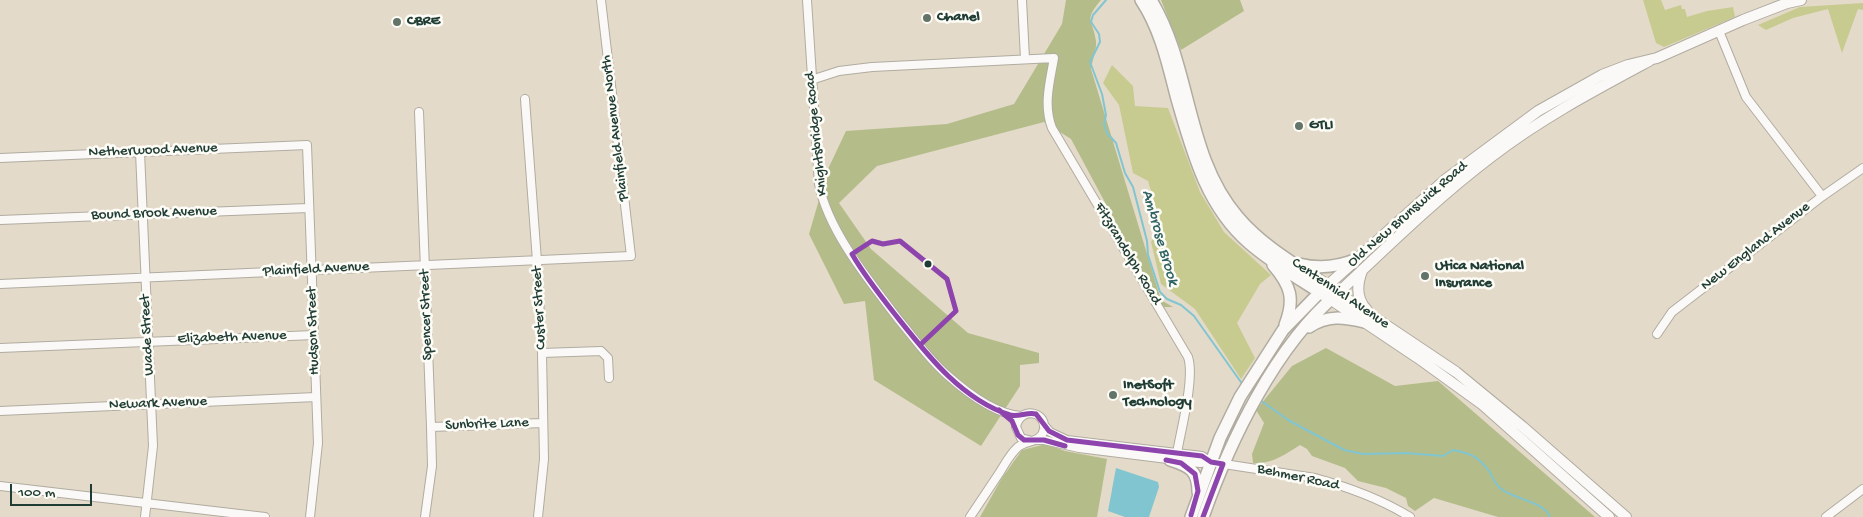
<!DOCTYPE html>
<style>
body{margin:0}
#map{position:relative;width:1863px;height:517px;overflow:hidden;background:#e4dac9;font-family:"Gochi Hand",sans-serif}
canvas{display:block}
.scale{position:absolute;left:10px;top:484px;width:82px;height:22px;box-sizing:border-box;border:2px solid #1f3d34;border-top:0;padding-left:6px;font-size:15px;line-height:18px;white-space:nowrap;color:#1f3d34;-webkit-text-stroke:4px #fdfcf7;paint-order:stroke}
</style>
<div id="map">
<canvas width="1863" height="517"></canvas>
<div class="scale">100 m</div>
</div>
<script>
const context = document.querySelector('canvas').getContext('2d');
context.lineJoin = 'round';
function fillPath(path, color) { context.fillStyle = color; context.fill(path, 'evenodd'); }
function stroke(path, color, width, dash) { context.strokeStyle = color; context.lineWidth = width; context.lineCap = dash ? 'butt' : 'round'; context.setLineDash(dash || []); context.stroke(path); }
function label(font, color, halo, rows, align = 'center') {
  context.font = font + ' "Gochi Hand",sans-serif'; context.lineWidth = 5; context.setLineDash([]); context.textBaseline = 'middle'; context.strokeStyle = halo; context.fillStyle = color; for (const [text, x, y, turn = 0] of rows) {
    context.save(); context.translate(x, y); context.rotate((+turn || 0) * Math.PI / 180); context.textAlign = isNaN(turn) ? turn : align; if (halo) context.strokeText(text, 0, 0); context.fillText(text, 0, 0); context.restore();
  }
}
const green = new Path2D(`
 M1643,0H1661L1665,10L1681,5L1682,9H1685L1687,17L1707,11L1733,7L1735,17L1664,47L1656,43Z
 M1863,3V10L1858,9L1842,53L1828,9L1793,18L1766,30L1758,25L1800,7Z
 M1112,65L1133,86L1135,106L1168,108L1200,192L1224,232L1271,275L1260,284L1237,323L1255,358L1241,379L1195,309L1161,284L1151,242L1161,224L1148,181L1133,173L1119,105L1103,83Z`);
const forest = new Path2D(`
 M1066,0H1101C1083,21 1093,19 1096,41C1097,49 1092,61 1091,69L1161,300L1173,307H1161L1071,139L1044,122L877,166L839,203L871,249L968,333L1039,353V363L1020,365V386L981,446L874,380L865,301L844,304L809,234L828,169L846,131L947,124L1014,104L1062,24Z
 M1161,0H1240L1244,11L1181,50Z
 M1326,348L1395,386L1438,381L1595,517H1498L1434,498L1415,511L1408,506L1406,498L1386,488L1358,481L1345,468L1312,456L1307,449L1300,445C1286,454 1270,465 1253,463L1252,454L1264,423L1256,410L1292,366Z
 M1046,444L1065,451L1107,459L1097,517H980L1002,478L1022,450Z`);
const water = new Path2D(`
 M1116,468L1158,482L1159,487L1149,517H1125L1108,511Z`);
const stream = new Path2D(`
 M1106,0L1093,15L1091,22L1099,34L1100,42L1090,62L1102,94L1106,115L1104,124L1107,133L1116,143L1125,173L1133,187L1147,241L1148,255L1160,292L1167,299L1181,305L1194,316L1243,385
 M1260,400L1288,420L1344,450L1363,454L1406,453L1443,456L1453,450C1473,454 1479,457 1491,474C1493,479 1496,484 1500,488C1512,499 1544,501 1550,517`);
const minor = new Path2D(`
 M807,0L819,184C828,231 870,282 899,320C914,338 928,358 946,374C966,392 994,414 1021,416
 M1022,0L1025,59
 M1719,31L1746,97L1822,196
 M811,80L839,71L872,67L1054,58C1050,81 1043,105 1052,128L1188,357C1195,378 1181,429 1177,453
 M525,99L537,261L542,353L544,459L538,517
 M419,112L431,427L432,466L425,517
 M140,152L153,446L145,517
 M0,158L307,145L318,443L310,517
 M0,220L308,208
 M0,284L631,256L601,0
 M1657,334L1672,312L1820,198L1863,168
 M0,348L314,335
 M542,353L601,351L608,358L609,378
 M0,411L316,397
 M1044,425L1050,432L1067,440L1202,456L1211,462
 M431,427L543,423
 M1036,440H1044L1079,448L1200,463L1211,462L1315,478C1348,487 1381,499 1410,517
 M0,486L265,517
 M970,517C980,502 990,487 1000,472C1005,464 1010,454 1018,447C1026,440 1042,443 1044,429C1046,410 1019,407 1016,427L1021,438L1032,441
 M1826,517L1863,489`);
const major = new Path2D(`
 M1362,271C1357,284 1356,299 1367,310
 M1327,286L1446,179L1538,111L1602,75L1628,65L1657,58L1743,20L1787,3L1801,0
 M1330,299L1418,358L1483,405L1609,517
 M1626,517L1523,427L1456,372L1338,293C1388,246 1437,198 1491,157C1540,119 1595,90 1649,61`);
const highway = new Path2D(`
 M1141,0C1161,30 1168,65 1177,99C1192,151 1206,206 1249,243C1273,264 1303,281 1330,299
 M1151,0C1192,67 1185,156 1238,217C1265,249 1304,269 1338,293C1275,346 1230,441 1203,517
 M1299,264C1319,269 1338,267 1357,259
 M1273,265C1291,286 1295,299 1285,325
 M1309,327C1328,315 1343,317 1364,322
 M1170,460C1189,466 1198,470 1198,492
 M1191,517L1220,438L1240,397L1283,330L1324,288`);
const bus1 = new Path2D(`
 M920,345L956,311L947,279L900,241L883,244L872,241L852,254C864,275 879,294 894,313C925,352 960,399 1010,415C1019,417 1027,412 1036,414L1049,431L1067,440L1202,456L1211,462L1223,464L1203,517
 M999,410L1012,421L1018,435L1024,440H1044L1065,446
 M1166,460L1181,463L1195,474L1198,491L1191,515`);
const markers = [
 [927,18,5,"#647468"],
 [397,22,5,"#647468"],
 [1299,126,5,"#647468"],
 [928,264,4.5,"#1f3d34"],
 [1425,276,5,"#647468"],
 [1113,395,5,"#647468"]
];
const poiNames = [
 ["Chanel",937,18],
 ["CBRE",407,22],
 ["GTLI",1309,126],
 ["Utica National",1435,267],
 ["Insurance",1435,284],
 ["InetSoft",1123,386],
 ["Technology",1123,403]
];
const streetNames = [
 ["Plainfield Avenue North",616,128,-97],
 ["Knightsbridge Road",817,134,-96],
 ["Netherwood Avenue",153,151,-2],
 ["Bound Brook Avenue",154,214,-2],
 ["Old New Brunswick Road",1408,215,-41],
 ["New England Avenue",1756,247,-38],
 ["Fitzrandolph Road",1127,254,59],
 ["Plainfield Avenue",316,270,-3],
 ["Centennial Avenue",1340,294,34],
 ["Custer Street",540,308,-93],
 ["Spencer Street",427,315,-92],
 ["Hudson Street",314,331,-92],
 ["Wade Street",148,335,-93],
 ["Elizabeth Avenue",232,338,-2],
 ["Newark Avenue",158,404,-2],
 ["Sunbrite Lane",487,425,-2],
 ["Behmer Road",1298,478,12]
];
const waterNames = [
 ["Ambrose Brook",1159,238,74]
];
fillPath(green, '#c8cb8f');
fillPath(forest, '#b4bd8a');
fillPath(water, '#81c5d1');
stroke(stream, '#81c5d1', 2);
stroke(minor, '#b0aca1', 10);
stroke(major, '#b0aca1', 12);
stroke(highway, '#b0aca1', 14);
stroke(minor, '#fbf9f7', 8);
stroke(major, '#fbf9f7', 10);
stroke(highway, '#fbf9f7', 11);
stroke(bus1, '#8e44ad', 5);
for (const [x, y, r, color] of markers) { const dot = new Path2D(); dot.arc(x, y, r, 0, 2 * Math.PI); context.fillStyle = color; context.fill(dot); stroke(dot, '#fdfcf7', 2); }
label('bold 15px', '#1f3d34', '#fdfcf7', poiNames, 'left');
label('15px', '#1f3d34', '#fdfcf7', streetNames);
label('italic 16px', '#306364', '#fdfcf7', waterNames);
</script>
